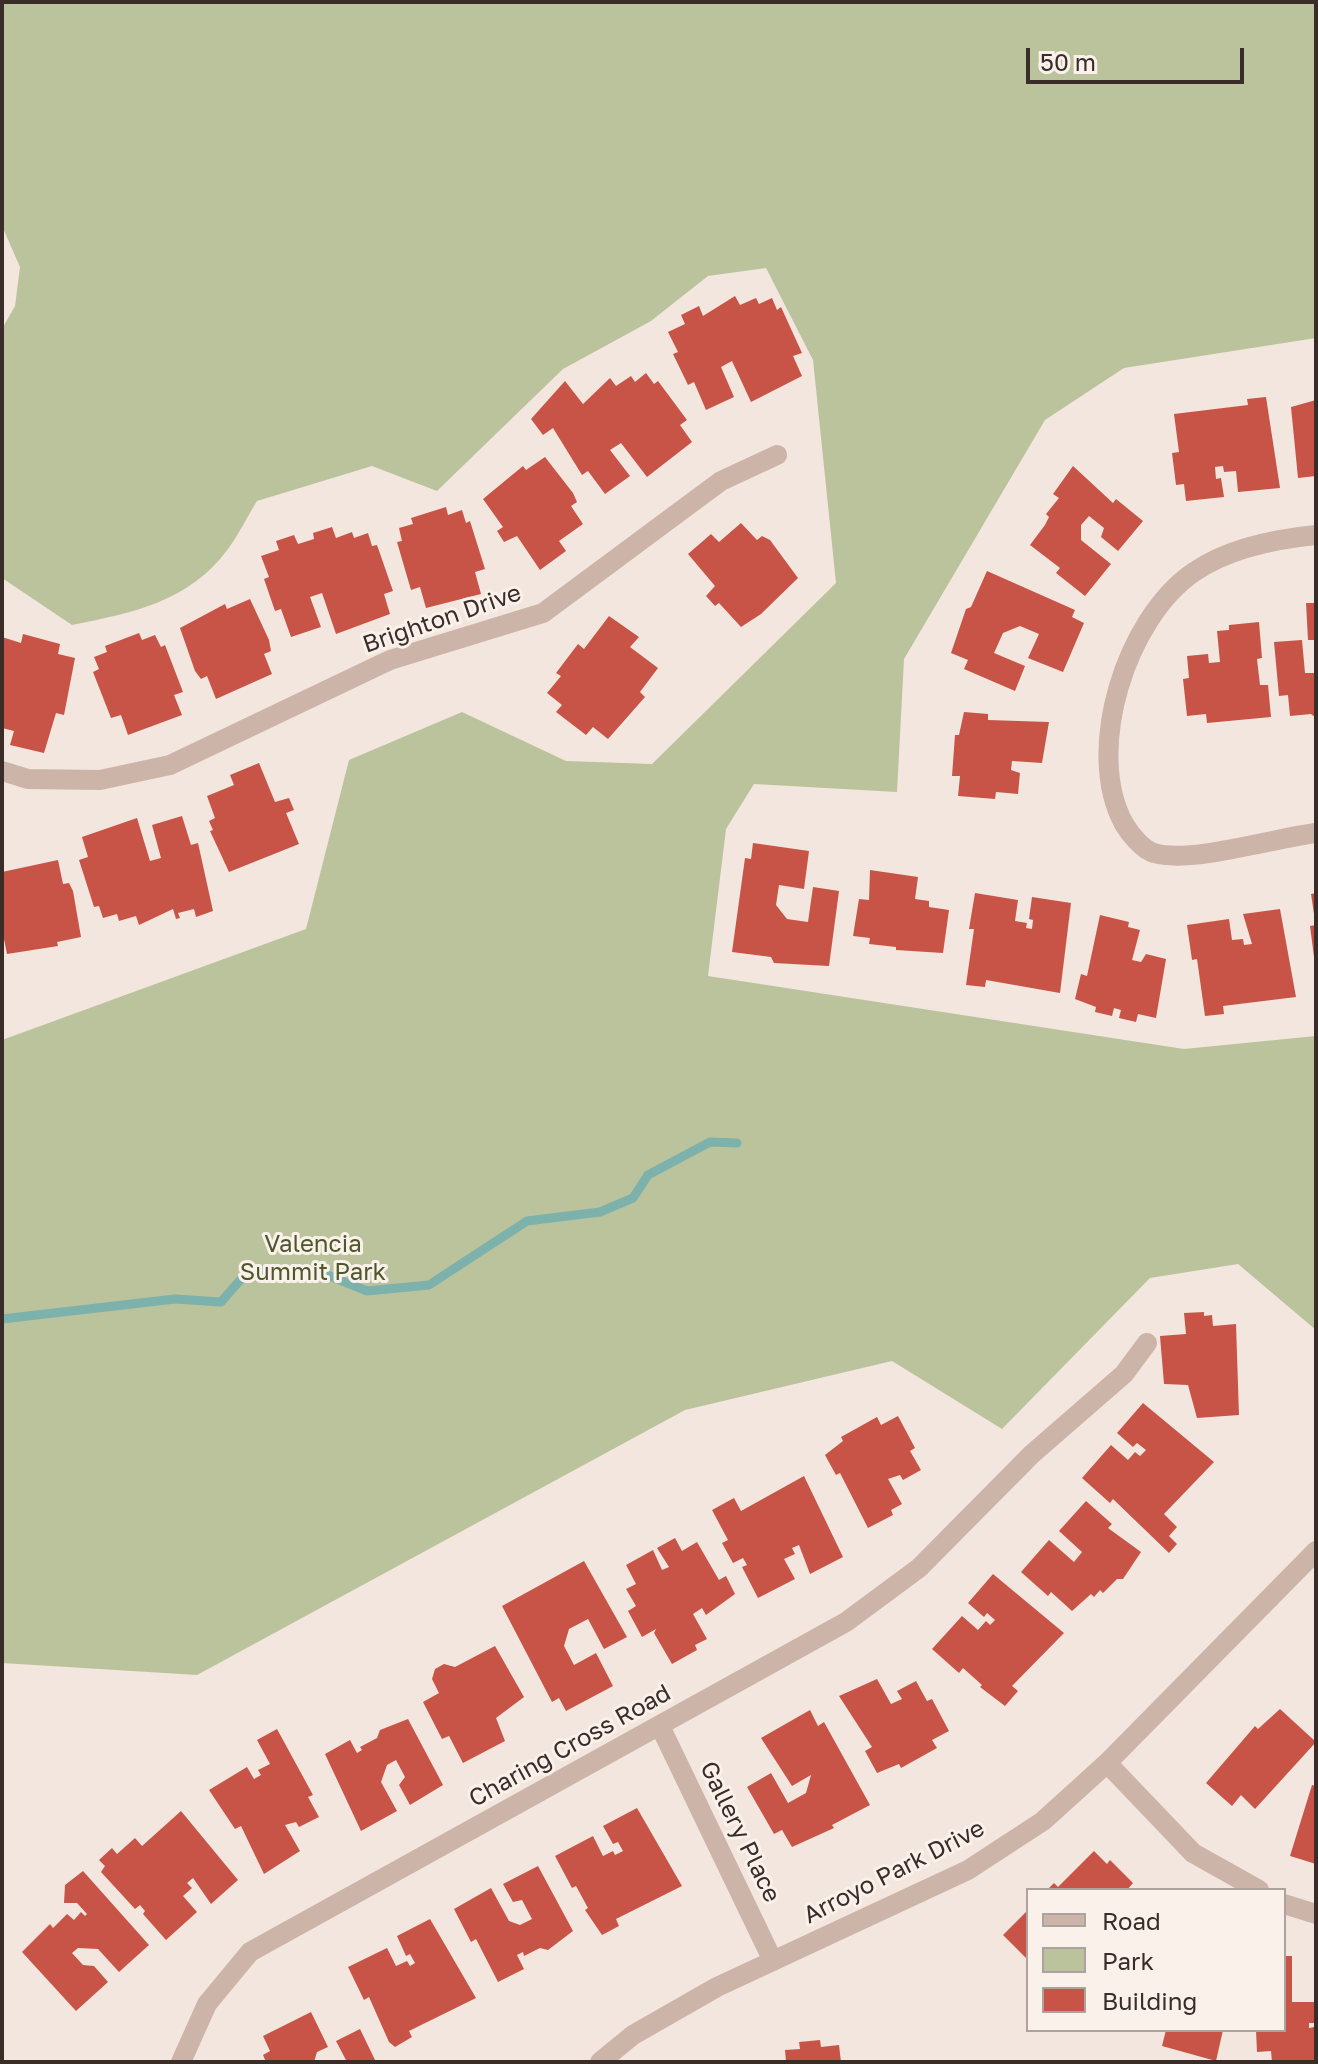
<!DOCTYPE html>
<style>
body{margin:0}
#map{position:relative;width:1318px;height:2064px;overflow:hidden;background:#f3e6de;font-family:"Golos Text",sans-serif}
canvas{display:block}
.frame{position:absolute;inset:0;border:4px solid #392c29;pointer-events:none}
.legend{position:absolute;left:1026px;top:1888px;width:260px;height:144px;box-sizing:border-box;background:#faf1eb;border:2px solid #ada29d;margin:0;padding:10px 14px;list-style:none;font-size:24px;color:#392c29}
.legend li{display:flex;align-items:center;gap:16px;height:40px}
.legend b{width:40px;border:2px solid #ada29d}
.scale{position:absolute;left:1026px;top:48px;width:218px;height:36px;box-sizing:border-box;border:4px solid #392c29;border-top:0;padding-left:10px;font-size:24px;line-height:28px;white-space:nowrap;color:#392c29;-webkit-text-stroke:6px #faf1eb;paint-order:stroke}
</style>
<div id="map">
<canvas width="1318" height="2064"></canvas>
<div class="frame"></div>
<ul class="legend">
<li><b style="height:10px;background:#ccb4a9"></b>Road</li>
<li><b style="height:22px;background:#bbc39d"></b>Park</li>
<li><b style="height:22px;background:#c85447"></b>Building</li>
</ul>
<div class="scale">50 m</div>
</div>
<script>
const context = document.querySelector('canvas').getContext('2d');
context.lineJoin = 'round';
function fillPath(path, color) { context.fillStyle = color; context.fill(path, 'evenodd'); }
function stroke(path, color, width, dash) { context.strokeStyle = color; context.lineWidth = width; context.lineCap = dash ? 'butt' : 'round'; context.setLineDash(dash || []); context.stroke(path); }
function label(font, color, halo, rows, align = 'center') {
  context.font = font + ' "Golos Text",sans-serif'; context.lineWidth = 6; context.setLineDash([]); context.textBaseline = 'middle'; context.strokeStyle = halo; context.fillStyle = color; for (const [text, x, y, turn = 0] of rows) {
    context.save(); context.translate(x, y); context.rotate((+turn || 0) * Math.PI / 180); context.textAlign = isNaN(turn) ? turn : align; if (halo) context.strokeText(text, 0, 0); context.fillText(text, 0, 0); context.restore();
  }
}
const green = new Path2D(`
 M2,2H1316V338L1124,368L1045,420L904,659L897,792L754,784L726,829L708,976L1184,1049L1316,1036V1330L1238,1264L1150,1278L1002,1429L892,1361L685,1410L197,1675L2,1663V1040L306,929L349,760L462,712L566,761L652,764L836,583L813,360L766,268L708,276L651,321L563,369L437,491L372,466L257,501C247,517 239,534 228,549C189,602 132,613 72,625L2,578V329L15,306L20,267L2,226Z`);
const stream = new Path2D(`
 M2,1319L175,1299L221,1302L249,1270H315L367,1291L429,1285L527,1221L600,1212L633,1198L648,1175L710,1142L737,1143`);
const building = new Path2D(`
 M735,296L740,305L756,298L759,304L772,298L777,310L781,307L802,353L793,356L802,376L751,402L732,361L721,367L734,397L706,410L694,382L688,385L673,354L678,352L668,332L685,324L681,315L699,306L703,316Z
 M646,373L654,384L658,381L687,420L680,425L692,442L647,477L621,443L610,450L630,476L605,494L588,471L582,475L553,428L543,435L531,419L565,381L583,404L610,378L616,386L631,376L635,382Z
 M1266,397L1280,488L1238,492L1236,471L1224,472L1223,466L1215,467L1216,479L1221,478L1224,497L1186,501L1184,484L1176,485L1172,453L1179,452L1174,414L1248,405L1247,399Z
 M1316,400V476L1298,478L1291,407Z
 M545,457L573,493L577,502L571,506L583,524L559,541L566,551L540,570L517,536L504,542L497,531L503,527L483,499L523,466L526,470Z
 M1073,466L1113,503L1116,499L1143,521L1118,551L1101,537L1104,528L1089,516L1081,525V540L1111,564L1085,596L1056,573L1060,568L1030,545L1045,525L1049,517L1046,514L1059,498L1053,494Z
 M446,507L448,515L462,510L466,523L470,521L485,569L475,572L481,594L426,608L420,587L411,590L397,542L402,541L399,528L413,524L411,518Z
 M741,523L757,540L762,536L770,540L798,578L761,614L741,627L719,603L715,606L706,596L715,586L688,554L711,534L719,542Z
 M332,527L336,538L352,532L354,538L368,533L372,546L377,545L393,591L384,594L390,614L336,634L322,593L310,597L321,627L291,637L281,609L275,611L264,579L269,577L261,556L279,550L276,541L294,535L298,544L314,539L313,533Z
 M987,571L1075,610L1072,617L1084,623L1063,672L1028,658L1039,634L1020,626L1003,633L994,653L1025,666L1015,691L964,669L968,660L951,653L966,609L971,607Z
 M250,599L269,640L271,651L264,654L272,674L216,699L207,676L201,679L195,671L180,628L225,604L227,609Z
 M1306,603H1316V640H1308Z
 M609,616L639,637L630,647L658,668L640,692L645,697L608,739L593,727L586,735L556,712L562,705L547,693L561,676L556,673L578,644L584,649Z
 M1259,622L1262,658L1257,659L1260,685H1268L1271,717L1207,723L1206,714L1187,716L1183,679L1189,678L1187,656L1208,654L1209,663L1220,662L1217,631L1229,630V625Z
 M139,633L142,640L155,635L161,647L165,645L183,692L174,695L182,715L128,735L121,715L111,718L93,672L99,669L94,657L107,652L105,646Z
 M23,634L60,644L58,654L75,658L64,715L56,713L44,753L10,745L14,731L2,728V637L21,643Z
 M1302,640L1305,673H1316V718L1311,714L1290,716L1288,695L1279,696L1274,642Z
 M964,712L988,714V720L1049,722L1042,763L1012,761L1011,770L1020,773L1018,794L996,792L995,799L958,796L960,776H952L955,735H959Z
 M259,763L275,802L289,798L294,810L286,813L299,844L229,872L210,831L213,830L209,821L215,818L207,796L234,785L230,775Z
 M182,816L191,845L198,843L213,911L196,917L194,909L178,913L180,918L176,919L173,909L139,925L136,916L119,921L117,914L103,918L99,906L94,907L79,860L88,857L82,837L137,818L150,861L161,858L152,825Z
 M753,843L809,851L804,889L779,885L776,905L787,919L808,922L813,887L839,891L829,966L774,963L771,957L732,952L745,858L751,859Z
 M58,860L63,884L69,883L73,891L81,937L57,942L58,946L7,954L2,929V872Z
 M870,870L918,877L915,899L929,901V907L949,910L943,953L896,950V947L869,944L870,938L853,936L859,899L869,900Z
 M975,893L1018,900L1015,921L1027,923L1026,928L1032,929L1033,920L1029,919L1032,897L1071,903L1060,993L986,980L985,987L966,985L974,929H969Z
 M1316,893V913L1314,914L1311,894Z
 M1280,909L1296,997L1223,1006L1224,1014L1205,1016L1197,959L1192,960L1187,925L1229,919L1232,940L1243,939L1244,945L1252,944L1243,914Z
 M1100,915L1129,922L1128,927L1140,930L1132,960L1141,962L1146,954L1166,959L1156,1018L1138,1014L1136,1022L1119,1018L1121,1010L1114,1008L1112,1016L1095,1012L1096,1007L1075,999L1081,974L1087,976Z
 M1316,925V957H1314L1310,926Z
 M1204,1312V1316L1212,1315L1213,1326L1236,1324L1239,1415L1197,1418L1188,1385L1164,1384L1160,1336L1186,1334L1184,1313Z
 M1143,1403L1214,1462L1164,1514L1177,1527L1169,1536L1177,1544L1169,1553L1113,1499L1110,1503L1082,1478L1111,1445L1128,1460L1135,1452L1140,1456L1146,1450L1137,1443L1133,1447L1117,1433Z
 M898,1416L915,1448L910,1451L921,1470L903,1480L900,1475L888,1479L902,1504L891,1510L893,1515L868,1528L840,1473L836,1475L825,1455L843,1441L841,1437L877,1417L881,1425Z
 M804,1476L843,1557L810,1574L799,1545L792,1548L795,1554L784,1559L795,1579L758,1598L742,1567L747,1565L743,1558L733,1563L722,1543L728,1540L712,1510L734,1498L741,1511Z
 M1086,1501L1112,1524L1108,1528L1141,1552L1123,1579H1117L1103,1593L1100,1590L1094,1597L1091,1594L1072,1611L1051,1592L1048,1596L1021,1572L1049,1540L1074,1562L1082,1552L1059,1531Z
 M675,1538L682,1551L697,1542L719,1580L726,1576L735,1594L706,1615L702,1608L693,1614L707,1639L695,1645L697,1650L672,1664L654,1633L656,1629L642,1637L628,1611L636,1606L626,1589L636,1584L626,1565L653,1550L662,1570L669,1567L657,1548Z
 M584,1561L627,1637L604,1649L588,1619L569,1629L564,1646L574,1665L596,1653L613,1686L566,1711L559,1698L552,1702L502,1606Z
 M993,1574L1064,1633L1012,1686L1018,1691L1005,1706L980,1687L982,1685L963,1668L959,1673L932,1649L962,1616L978,1630L986,1621L990,1625L995,1620L987,1613L984,1617L968,1603Z
 M495,1646L524,1697L496,1718L505,1741L463,1763L449,1736L442,1739L423,1702L439,1693L432,1679L435,1669L444,1664L455,1667Z
 M877,1679L891,1704L902,1699L897,1691L916,1681L927,1701L932,1699L949,1731L932,1740L937,1748L901,1768L899,1764L877,1773L865,1751L872,1747L839,1696Z
 M1280,1709L1316,1742L1255,1809L1241,1795L1232,1806L1206,1783L1255,1726L1258,1729Z
 M810,1710L818,1726L824,1722L870,1805L832,1825L834,1828L792,1847L782,1830L774,1834L747,1787L771,1773L788,1803L806,1793L811,1775L792,1786L761,1738Z
 M408,1719L443,1785L410,1805L399,1785L405,1777L396,1760L387,1765L381,1782L397,1811L361,1831L325,1754L350,1740L357,1753L362,1750L360,1747L377,1738L380,1730Z
 M277,1729L313,1795L308,1797L319,1817L299,1827L296,1822L285,1825L300,1851L264,1874L241,1826L235,1829L209,1790L247,1767L254,1779L261,1775L258,1770L270,1764L257,1740Z
 M1312,1785L1316,1786V1864L1290,1856Z
 M637,1808L682,1886L616,1919L619,1926L602,1935L585,1910L588,1908L576,1886L572,1888L555,1856L593,1836L603,1856L613,1851L615,1855L623,1851L618,1842L613,1844L603,1826Z
 M181,1811L238,1880L211,1904L193,1878L187,1883L192,1888L183,1896L197,1912L166,1940L143,1914L145,1911L140,1905L135,1909L101,1872L105,1866L99,1860L112,1848L117,1854L135,1838L142,1846Z
 M1094,1851L1107,1864L1110,1860L1133,1883L1127,1890H1047L1054,1883L1058,1887Z
 M538,1866L573,1931L548,1950L540,1948L524,1956L523,1952L517,1955L524,1969L498,1982L476,1939L471,1942L454,1909L491,1888L509,1921L520,1925L532,1919L522,1900L513,1902L503,1884Z
 M83,1871L149,1945L119,1972L98,1949L78,1948L72,1953L83,1965L94,1966L108,1982L76,2011L22,1952L50,1924L53,1928L67,1914L74,1920L81,1912L85,1916L87,1914L77,1903H64L65,1885Z
 M1028,1910V1960L1003,1935Z
 M430,1919L476,1998L409,2031L412,2037L395,2047L389,2042L369,1997L364,2000L348,1967L387,1948L396,1966L407,1961L410,1966L415,1963L410,1954L406,1956L397,1936Z
 M1284,1956H1292V2002H1314V2023H1309V2028L1314,2027V2061L1272,2062L1271,2051L1257,2052L1256,2030H1284Z
 M311,2012L328,2047L317,2052L314,2062H266L263,2055L270,2051L263,2036Z
 M360,2029L376,2062H347L336,2041Z
 M1166,2030H1223L1216,2061L1162,2046Z
 M820,2040L821,2047L839,2045L841,2062H786L785,2050L800,2049L799,2042Z`);
const minor = new Path2D(`
 M1316,535C1275,539 1229,548 1194,572C1126,618 1084,751 1124,824C1130,834 1143,850 1154,853C1191,864 1274,838 1316,833
 M2,771L28,779L100,780L170,765L390,660L543,613L721,481L777,455
 M660,1726L773,1961
 M1107,1763L1193,1853L1259,1890
 M1284,1904L1316,1914
 M181,2062L207,2004L250,1952L846,1622L919,1568L1032,1454L1124,1374L1147,1343
 M600,2062L633,2035L717,1987L968,1870L1043,1821L1107,1763L1316,1551`);
const streetNames = [
 ["Brighton Drive",442,619,-19],
 ["Charing Cross Road",570,1746,-29],
 ["Gallery Place",740,1832,64],
 ["Arroyo Park Drive",894,1872,-27]
];
const parkNames = [
 ["Valencia",313,1244],
 ["Summit Park",313,1272]
];
fillPath(green, '#bbc39d');
stroke(stream, '#7cb1ac', 9);
fillPath(building, '#c85447');
stroke(minor, '#ccb4a9', 20);
label('24px', '#392c29', '#faf1eb', streetNames);
label('24px', '#4e572c', '#faf1eb', parkNames);
</script>
